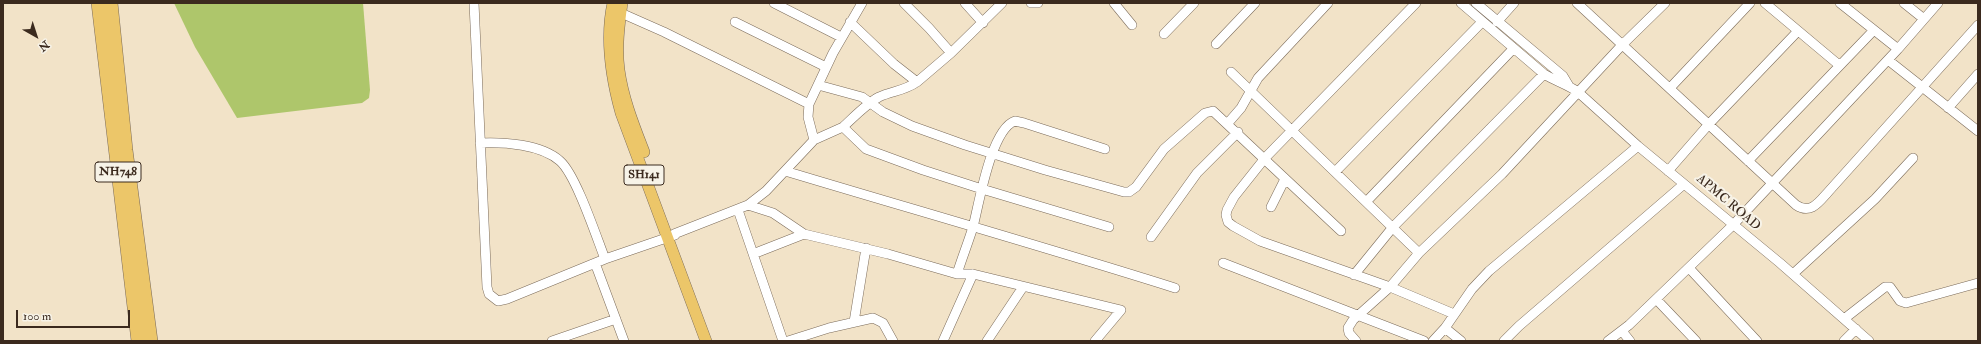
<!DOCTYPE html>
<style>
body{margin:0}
#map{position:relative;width:1981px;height:344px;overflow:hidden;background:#f2e3c8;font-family:"IM FELL Double Pica",serif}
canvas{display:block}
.frame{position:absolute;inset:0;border:4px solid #3b2a1e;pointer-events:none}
.north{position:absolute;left:16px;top:16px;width:40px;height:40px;-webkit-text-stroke:3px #f7f3e8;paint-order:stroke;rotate:141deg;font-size:11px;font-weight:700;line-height:16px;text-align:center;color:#3b2a1e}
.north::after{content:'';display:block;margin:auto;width:14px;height:18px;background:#3b2a1e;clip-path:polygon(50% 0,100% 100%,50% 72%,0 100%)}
.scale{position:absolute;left:16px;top:310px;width:114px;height:18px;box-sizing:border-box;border:2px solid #3b2a1e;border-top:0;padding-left:5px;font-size:12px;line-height:14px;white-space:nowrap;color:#3b2a1e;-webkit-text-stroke:3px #f7f3e8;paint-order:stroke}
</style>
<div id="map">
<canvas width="1981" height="344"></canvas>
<div class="frame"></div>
<div class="north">N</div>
<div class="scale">100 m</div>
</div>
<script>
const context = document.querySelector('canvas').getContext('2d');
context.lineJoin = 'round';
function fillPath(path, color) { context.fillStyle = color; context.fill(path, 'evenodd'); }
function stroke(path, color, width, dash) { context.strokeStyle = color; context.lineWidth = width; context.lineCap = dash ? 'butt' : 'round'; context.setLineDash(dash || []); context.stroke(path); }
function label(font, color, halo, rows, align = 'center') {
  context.font = font + ' "IM FELL Double Pica",serif'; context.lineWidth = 4; context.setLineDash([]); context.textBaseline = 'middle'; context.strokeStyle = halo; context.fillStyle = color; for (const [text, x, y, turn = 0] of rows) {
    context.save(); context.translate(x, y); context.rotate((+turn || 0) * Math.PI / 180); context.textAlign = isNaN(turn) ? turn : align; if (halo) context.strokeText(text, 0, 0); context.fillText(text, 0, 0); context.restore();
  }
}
const green = new Path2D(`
 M174,3H363L370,90L369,98L362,103L237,118L195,47Z`);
const minor = new Path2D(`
 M474,3L487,287L489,294L498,301L507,299L605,259L675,235
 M774,3L841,37
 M904,3L929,28L951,53
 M965,3L983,23
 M1031,3H1038
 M1114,3L1132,25
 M1416,3L1265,158L1234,197L1227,210L1226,215L1228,222L1233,226L1260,241L1390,287L1454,314
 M1461,3L1544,74C1555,81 1567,84 1578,92L1638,146L1780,263L1869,341
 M1476,3L1563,76L1569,86
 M1577,3L1796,205C1811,215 1819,202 1829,191L1978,25
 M1765,3L1839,65
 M1904,3L1924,19
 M621,13L664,32L809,104
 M735,22L826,67
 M850,22L894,64L917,82L951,53L1002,3
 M1497,22L1514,3
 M1164,34L1194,3
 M1216,44L1255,3
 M1898,49L1938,3
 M1888,60L1978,131
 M1231,72L1419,253
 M818,85L862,97L883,112L912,126L965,145L1045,170L1124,192H1129L1136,187L1164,149L1205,113L1213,111L1341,231
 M1670,88L1750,3
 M1948,108L1978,74
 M1228,123L1241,108L1258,78L1328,3
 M843,127C854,117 866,104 879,97C892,91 904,91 917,82
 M814,140L808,117L809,104L833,53L862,3
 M480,143C504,142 541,144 560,161C576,175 596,236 605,259
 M1748,161L1874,30
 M785,171C915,210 1045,247 1175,288
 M1668,171L1709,124L1798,31
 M1335,172L1482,22
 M1366,202L1513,49
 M748,205L773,213L804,234L888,254L957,274H973L1121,310L1095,341
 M1271,207L1285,179
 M738,210L783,341
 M674,234L748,205L766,191L814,140L843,127L866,149L923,170L982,189L1109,227
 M1151,237L1197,173L1238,132
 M753,254L804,234
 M595,263L624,341
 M1223,263L1424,341
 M1689,268L1757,341
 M957,274C962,258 968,243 973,227C979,204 991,129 1015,121L1024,123L1105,149
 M1793,274L1875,199L1913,158
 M1354,275L1393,227L1544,74
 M1656,299L1696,341
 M1844,319L1885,287H1890L1900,301L1906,303L1978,283
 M854,322L866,248
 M1445,328L1461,341
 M1622,331L1630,341
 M552,341L616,319
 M788,341L829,328L873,318L883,323L893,341
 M943,341L973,274
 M987,341L1023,287
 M1356,341L1349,333L1348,328L1353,320L1390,287L1419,253L1502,174L1622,45L1665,3
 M1433,341L1445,328L1472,289L1489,271L1638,146
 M1504,341L1519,326L1684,184
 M1608,341L1629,325L1733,225L1898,49L1840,3
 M1844,341L1856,329`);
const major = new Path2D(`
 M613,3C605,39 611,77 621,113L706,341
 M622,3C619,25 616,48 619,70C623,99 634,126 644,152`);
const highway = new Path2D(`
 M98,3L138,341
 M111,3L126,150L151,341`);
const shields = [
 [118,172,46],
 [644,175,40]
];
const shieldNames = [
 ["NH748",118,172],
 ["SH141",644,175]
];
const streetNames = [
 ["APMC ROAD",1728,203,40]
];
fillPath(green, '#aec66b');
stroke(minor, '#7b6b5a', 10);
stroke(major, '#7b6b5a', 12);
stroke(highway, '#7b6b5a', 14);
stroke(minor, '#fff', 9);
stroke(major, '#ecc669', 11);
stroke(highway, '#ecc669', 13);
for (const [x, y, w] of shields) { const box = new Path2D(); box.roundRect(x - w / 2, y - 10, w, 20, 3); context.fillStyle = '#f7f3e8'; context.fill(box); stroke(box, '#3b2a1e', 1); }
label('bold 12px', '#3b2a1e', null, shieldNames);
label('13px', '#3b2a1e', '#f7f3e8', streetNames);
</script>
